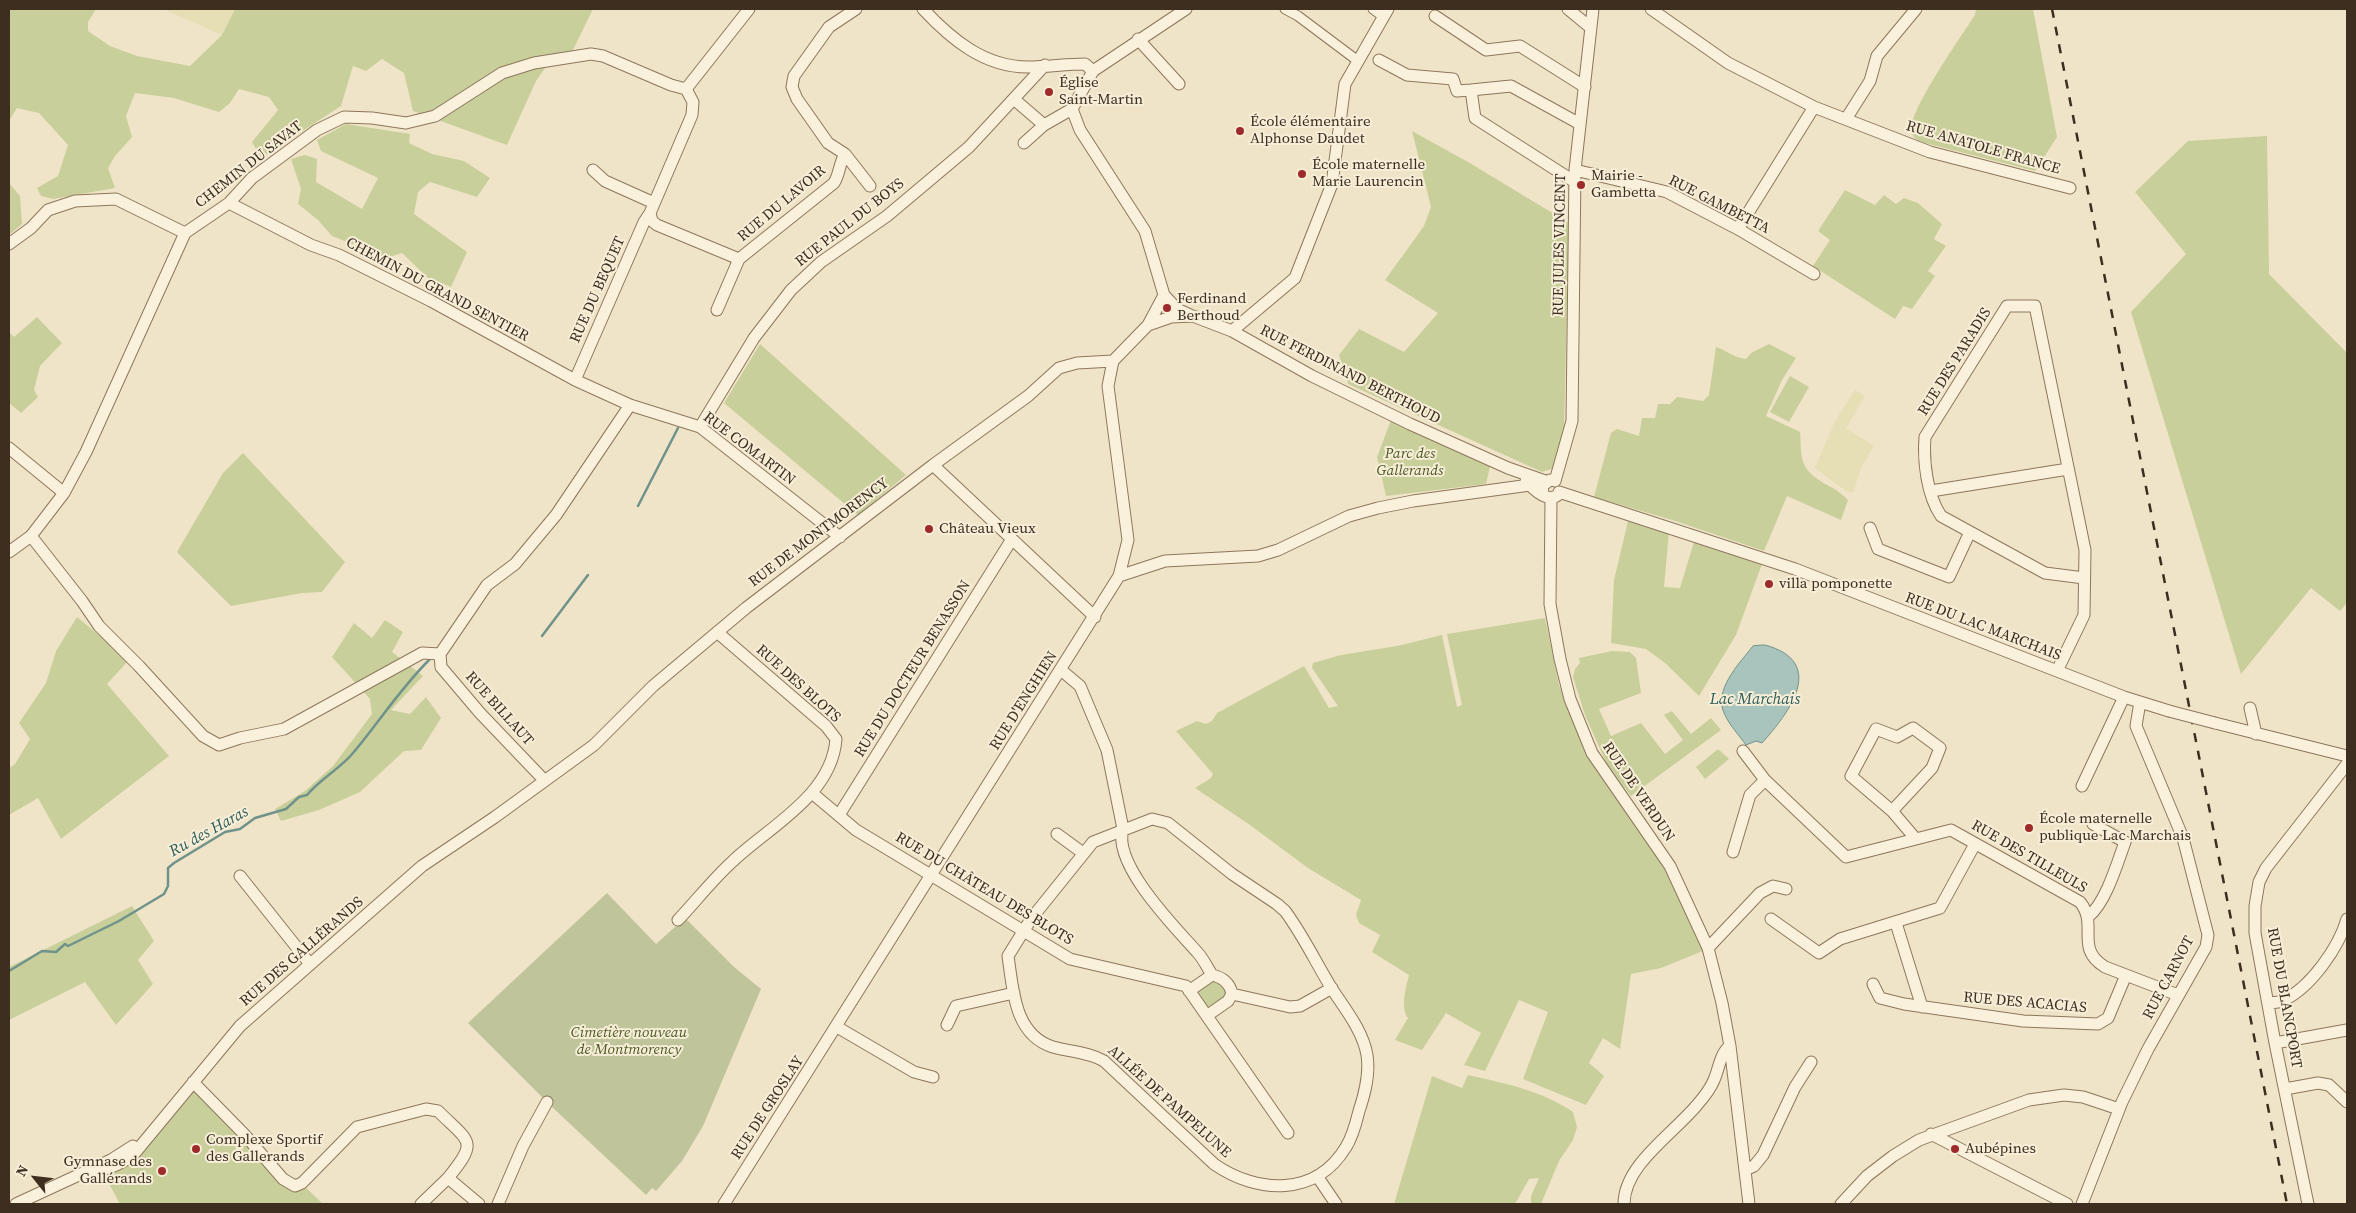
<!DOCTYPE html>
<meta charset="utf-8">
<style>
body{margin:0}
#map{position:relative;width:2356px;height:1213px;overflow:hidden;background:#f0e4c8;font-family:"Source Serif 4",serif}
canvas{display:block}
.frame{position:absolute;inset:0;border:10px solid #3d2e20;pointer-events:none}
.north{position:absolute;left:10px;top:1153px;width:50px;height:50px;-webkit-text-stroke:4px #f7eed8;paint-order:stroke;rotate:299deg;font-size:14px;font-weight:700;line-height:20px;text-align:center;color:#3d2e20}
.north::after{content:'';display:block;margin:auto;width:18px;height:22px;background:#3d2e20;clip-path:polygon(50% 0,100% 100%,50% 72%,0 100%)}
</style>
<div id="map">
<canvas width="2356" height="1213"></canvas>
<div class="frame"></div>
<div class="north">N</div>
</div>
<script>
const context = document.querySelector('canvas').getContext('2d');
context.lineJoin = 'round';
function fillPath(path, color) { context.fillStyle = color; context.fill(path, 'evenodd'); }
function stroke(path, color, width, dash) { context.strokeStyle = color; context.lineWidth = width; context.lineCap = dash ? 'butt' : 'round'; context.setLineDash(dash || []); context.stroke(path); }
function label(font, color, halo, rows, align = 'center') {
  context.font = font + ' "Source Serif 4",serif'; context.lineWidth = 4; context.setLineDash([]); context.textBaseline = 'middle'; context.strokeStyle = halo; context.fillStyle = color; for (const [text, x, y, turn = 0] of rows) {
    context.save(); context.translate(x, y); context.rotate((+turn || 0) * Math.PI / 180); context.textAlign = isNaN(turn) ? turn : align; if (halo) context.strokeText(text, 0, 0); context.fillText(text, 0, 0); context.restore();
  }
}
const farmland = new Path2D(`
 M163,9H235L222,35Z
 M1855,390L1865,396L1846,428L1874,446L1861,468L1853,493L1846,491L1815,468L1835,421Z`);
const green = new Path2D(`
 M9,9H96L88,22V31L110,46L137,56L190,66L222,35L235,9H593L572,52L552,58L536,81L507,145L413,111L404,73L382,59L366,71L353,66L341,106L261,158L252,142L278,110L269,97L239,89L230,103L219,112L174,98L135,93L126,116L132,137L115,156L108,168L115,188L53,199L41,196L37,188L58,176L68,145L39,113L17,108L9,121Z
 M1976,9H2033L2057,137L2035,171L1929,144C1921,142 1913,140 1911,131C1908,112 1962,35 1975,15Z
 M346,124L410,134L409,143L432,154L464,161L490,178L477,197L430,182L418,192L414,214L467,252L451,287L428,278L402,253L376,261L352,244L332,236L318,220L298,204L301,189L291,159L305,155L317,159L316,182L362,209L378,178L321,151L317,140Z
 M1412,131L1468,162L1569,223L1564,427L1554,468L1542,472L1348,384L1339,355L1359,329L1404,352L1438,313L1385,280L1424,226L1431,207Z
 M2267,136L2269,274L2347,353V603L2340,611L2311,588L2241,674L2131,312L2186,254L2135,192L2188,141Z
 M9,183L20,196L22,224L9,235Z
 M1845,190L1875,205L1884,195L1896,204L1904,198L1918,203L1942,224L1934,239L1946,246L1928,271L1935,276L1912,309L1903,306L1895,319L1813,266L1830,240L1818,231Z
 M37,317L62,343L40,366L34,390L38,397L21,413L9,403V332L14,337Z
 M760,344L906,475L858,515L724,403Z
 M1769,344L1796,358L1782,380L1766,416L1800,432C1801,442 1800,455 1804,464C1811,481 1836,486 1848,500L1841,520L1787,496L1764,551L1672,520L1594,497L1611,433L1617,429L1639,436L1642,418H1655L1658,404H1670L1677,397L1703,401L1709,395L1716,347C1728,351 1734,358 1746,359L1751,353Z
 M1790,376L1809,387L1789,422L1770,412Z
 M1391,420L1490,466L1486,484L1386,496L1377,457Z
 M243,453L345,562L322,592L302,593L231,606L177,552L223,473Z
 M1629,517L1669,532L1664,587L1680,588L1694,542L1762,564L1736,635L1699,696L1665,663L1646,649L1611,643L1614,580Z
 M77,617L129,660L107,684L169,756L61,839L38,798L9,815V768L15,764L30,739L19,723L46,683L56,651Z
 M1545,618L1559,685L1579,733L1605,783L1661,863L1683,902L1703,951L1661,968L1631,974L1620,1049L1603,1038L1589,1063L1604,1076L1586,1105L1523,1079L1548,1012L1519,1000L1485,1071L1464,1065L1481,1033L1446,1013L1422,1050L1395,1040L1408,1018C1400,1008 1406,987 1409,975L1372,952L1380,935L1359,923L1356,915L1361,900L1308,868L1250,825L1195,788L1211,778L1213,774L1176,731L1197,721L1206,724L1212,721L1217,713L1304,666L1329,708L1338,706L1312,668L1313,663L1341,655L1397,646L1442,635L1457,707L1462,705L1447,634Z
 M385,620L403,632L392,652L423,676L391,710L410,714L426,697L441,718L421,750L404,751L360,792L319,810L281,821L275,809L305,791L333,766L372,714L370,699L332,657L354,623L372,638Z
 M1612,651L1630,652L1636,658L1641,693L1599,709L1611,736L1641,723L1665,754L1683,740L1664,715L1672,711L1691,734L1711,718L1721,730L1631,796L1608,767L1585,715L1573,677L1575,669L1580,663L1579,658Z
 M1718,749L1729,759L1705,779L1696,767Z
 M132,906L154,941L138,960L153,984L116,1025L85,982L9,1020V967Z
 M1213,980L1220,981L1227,991L1226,998L1213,1007L1205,1006L1198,996L1199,989Z
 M1468,1075C1504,1083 1543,1091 1573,1112L1577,1127L1573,1140L1559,1161L1541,1204H1531V1196L1539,1178L1529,1179L1515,1204H1394L1432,1076L1462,1088Z
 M193,1090C207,1104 222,1117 235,1131C252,1148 272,1185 296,1190L304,1186L323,1204H120L106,1178L130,1162Z`);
const cemetery = new Path2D(`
 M607,893L656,944L685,918L734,967L761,989L703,1126L682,1161L656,1191L652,1188L646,1195L552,1107L468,1023Z`);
const water = new Path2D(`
 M1765,645C1828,662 1789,713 1762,743L1756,741L1746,745C1739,735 1730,726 1725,715C1712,691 1739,664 1753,646Z`);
const stream = new Path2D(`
 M638,506L678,428
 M542,636L588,575
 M9,971L42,951L56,952L65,944L68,946L119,921L164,894L168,886V868L174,863L225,832L240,829L255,818L286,809L299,797L307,795C320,779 341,768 353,753C379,722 400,689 429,660`);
const pedestrian = new Path2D(`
 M1285,9L1298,16L1358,61
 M1373,9L1384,17`);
const minor = new Path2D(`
 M923,9C951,39 984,67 1028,67C1047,67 1066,64 1085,64L1093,71
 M1568,9L1591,28
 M1651,9L1728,63L1814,107L1930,152L2070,188
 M1435,16L1486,50L1520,46L1585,87
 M1138,39L1179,84
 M1379,60L1407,75L1453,79L1457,91L1471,90
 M686,89L693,102L692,115L650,213L652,221L657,225L739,259L834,183C840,173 839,164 845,154L828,143L797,99L792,87L794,76L829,27L856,9
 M686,89L749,9
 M1015,100L1044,125L1072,109
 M1846,119L1870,81L1877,56L1916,9
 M1024,143L1044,125
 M845,154L870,186
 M593,170L605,181L654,203
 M1575,170L1667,192L1738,229L1814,274
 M1575,182L1475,118L1471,90L1511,86L1580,124
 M229,203L311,245L339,255L431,301L575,380L630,405L700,427L840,537
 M1738,229L1814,107
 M185,233L229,203L252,178L317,130L344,117L372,118L406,123L435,116L502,73L534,63L591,54L603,56L671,85L686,89
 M9,244L31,228L48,210L75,201L116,199L185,233
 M1164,295L1177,309L1190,315
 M717,310L739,259
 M1148,325L1171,317L1193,316L1232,331L1312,376L1410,424L1508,468L1545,481
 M1232,331L1295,278L1332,184L1345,84L1388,9
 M575,380L644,222L650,213
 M700,427L754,338L791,290L821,262L887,216L969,147L1045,65
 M9,448L64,493
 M933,465L1095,617
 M1526,481C1533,489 1547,503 1558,495
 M1555,481L1572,421L1575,170L1593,9
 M1931,491L2068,469
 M1559,492L1795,569L2124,697L2169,711
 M1543,494L1542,486L1550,480
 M1551,498L1550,604L1560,659L1570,699L1592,753L1670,866L1708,948L1722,1003L1730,1046L1749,1204
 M1870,528L1878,549L1949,577L1970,532
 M31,536L82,601L99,626L139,666L203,736L219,745L240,738L284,729L422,653L440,654
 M9,552L31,536L64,493L86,452L185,233
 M1119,576L1165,561L1258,556L1278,550L1349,516L1378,508L1413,501L1530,485
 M1061,670L1080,686L1107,750L1123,829C1112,864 1175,927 1197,952C1203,958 1207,967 1212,975C1222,977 1230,983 1232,994L1290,1007L1300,1006L1332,988
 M2057,671L2084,615L2085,550L2035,306H2007L1925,437C1923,462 1927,495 1941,516L2045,573L2084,578
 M2250,708L2256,734
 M2215,723L2347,756
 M1743,751L1765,780L1846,857L1951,830L2080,902C2099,925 2074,948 2105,967L2178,995
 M544,780L480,713L441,667L440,654L487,585L515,564L556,515L630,405
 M2082,786L2124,697
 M812,793L856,830L1070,959L1186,986L1288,1133
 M1892,811L1932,768L1940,748L1913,728L1897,737L1876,729L1851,776L1892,811L1915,838
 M839,815L1012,539
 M1152,819L1168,823L1232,874L1277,904L1285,911C1303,935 1316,963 1332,989C1345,1009 1363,1031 1367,1055C1370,1074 1365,1093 1359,1111C1356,1123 1353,1136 1346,1147C1316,1197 1257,1194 1214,1164L1104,1061C1088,1052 1071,1052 1053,1047C1014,1035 1013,989 1008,956L1031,919L1093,842Z
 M1057,834L1083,853
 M1733,852L1750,795L1765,780
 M240,876L310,964
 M2089,916C2106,902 2117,864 2125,842L2093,824
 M1771,919L1819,953L1840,939L1940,908L1975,844
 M678,920C696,901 713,879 733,861C770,826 832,795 836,739L826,726L717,632
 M1896,923L1922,1007
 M1708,948L1760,893L1773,886L1786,889
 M1873,984L1880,998L1904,1004L2023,1021L2098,1024L2108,1018L2126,975
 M1189,991L1212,975
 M2269,1003C2274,1002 2280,1003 2284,1000C2311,987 2339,947 2347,919
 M1208,1015L1228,1001L1232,994
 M947,1025L956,1006L1014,993
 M837,1027L914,1072L933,1077
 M2275,1043L2347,1030
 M193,1082L244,1134L283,1179L295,1186L302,1183L357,1127L426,1109L438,1111C470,1143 479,1140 448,1178L479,1204
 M2285,1089L2318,1083L2329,1085L2347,1102
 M1931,1134L2067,1204
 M1745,1170L1754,1166L1763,1155L1795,1087L1811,1062
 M84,1173C104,1170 118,1167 134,1154L240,1026L422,866L495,817L594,745L653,686L746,608L933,465L1028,396L1059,368L1077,363L1113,361L1148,325L1164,295L1145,231L1080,130L1072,109L1093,71L1186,9
 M1317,1176L1336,1204
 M16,1204L111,1160L133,1146
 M421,1204L448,1178
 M498,1204L523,1146L547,1102
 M724,1204L1119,576L1128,540L1108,386L1113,361
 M1624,1204C1624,1165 1673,1134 1697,1105C1704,1097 1710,1090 1714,1080C1719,1069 1720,1053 1730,1046
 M1841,1204L1867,1176L1893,1156L1919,1140L2029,1100L2064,1095L2083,1097L2119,1109
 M2082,1204L2122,1102L2148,1049L2206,947L2208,935L2183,838L2136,726L2140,702
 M2308,1204L2275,1043L2255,933V906L2259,882L2266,868L2347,764`);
const rail = new Path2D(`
 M2052,9L2287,1204`);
const minorBridge = new Path2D(`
 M2169,711L2215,723`);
const markers = [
 [1049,92,5,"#9e2a2b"],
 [1240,131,5,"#9e2a2b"],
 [1302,174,5,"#9e2a2b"],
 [1581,185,5,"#9e2a2b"],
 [1167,308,5,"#9e2a2b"],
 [929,529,5,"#9e2a2b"],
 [1769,584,5,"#9e2a2b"],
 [2029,828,5,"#9e2a2b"],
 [196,1149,5,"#9e2a2b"],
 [1955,1149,5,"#9e2a2b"],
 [162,1171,5,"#9e2a2b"]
];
const poiNames = [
 ["Église",1059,83],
 ["Saint-Martin",1059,100],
 ["École élémentaire",1250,122],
 ["Alphonse Daudet",1250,139],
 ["École maternelle",1312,165],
 ["Marie Laurencin",1312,182],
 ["Mairie -",1591,176],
 ["Gambetta",1591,193],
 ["Ferdinand",1177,299],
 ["Berthoud",1177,316],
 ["Château Vieux",939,529],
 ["villa pomponette",1779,584],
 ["École maternelle",2039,819],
 ["publique Lac Marchais",2039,836],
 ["Complexe Sportif",206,1140],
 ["des Gallerands",206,1157],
 ["Aubépines",1965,1149],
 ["Gymnase des",152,1162,"right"],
 ["Gallérands",152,1179,"right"]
];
const streetNames = [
 ["RUE ANATOLE FRANCE",1983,148,16],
 ["CHEMIN DU SAVAT",249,165,-38],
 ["RUE DU LAVOIR",782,204,-40],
 ["RUE GAMBETTA",1719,205,27],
 ["RUE PAUL DU BOYS",850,223,-38],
 ["RUE JULES VINCENT",1560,245,-89],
 ["CHEMIN DU GRAND SENTIER",437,290,28],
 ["RUE DU BEQUET",598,290,-66],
 ["RUE DES PARADIS",1955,362,-58],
 ["RUE FERDINAND BERTHOUD",1350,375,27],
 ["RUE COMARTIN",749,449,37],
 ["RUE DE MONTMORENCY",819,533,-37],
 ["RUE DU LAC MARCHAIS",1983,627,21],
 ["RUE DU DOCTEUR BENASSON",913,669,-58],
 ["RUE DES BLOTS",798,684,42],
 ["RUE D'ENGHIEN",1024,701,-58],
 ["RUE BILLAUT",499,709,48],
 ["RUE DE VERDUN",1638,792,56],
 ["RUE DES TILLEULS",2029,857,30],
 ["RUE DU CHÂTEAU DES BLOTS",984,889,31],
 ["RUE DES GALLÉRANDS",302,952,-41],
 ["RUE CARNOT",2169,978,-62],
 ["RUE DU BLANCPORT",2284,998,80],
 ["RUE DES ACACIAS",2025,1003,5],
 ["ALLÉE DE PAMPELUNE",1169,1102,42],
 ["RUE DE GROSLAY",768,1108,-57]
];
const parkNames = [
 ["Parc des",1410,454],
 ["Gallerands",1410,471],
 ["Cimetière nouveau",629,1033],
 ["de Montmorency",629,1050]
];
const waterNames = [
 ["Lac Marchais",1755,700],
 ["Ru des Haras",209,832,-29]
];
fillPath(farmland, '#e6deb5');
fillPath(green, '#c9cf9b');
fillPath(cemetery, '#bfc49a');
fillPath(water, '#a9c4bc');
stroke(water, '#6f938a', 1);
stroke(stream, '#6f938a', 2.5);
stroke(pedestrian, '#8d765c', 11);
stroke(minor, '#8d765c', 13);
stroke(pedestrian, '#faf1dc', 9);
stroke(minor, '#faf1dc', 11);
stroke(rail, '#3d2e20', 2.5, [9, 9]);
stroke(minorBridge, '#8d765c', 13, []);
stroke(minorBridge, '#faf1dc', 11);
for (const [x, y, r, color] of markers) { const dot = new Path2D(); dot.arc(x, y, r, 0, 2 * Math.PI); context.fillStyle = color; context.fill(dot); stroke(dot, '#f7eed8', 2); }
label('15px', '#3d2e20', '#f7eed8', poiNames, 'left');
label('15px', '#3d2e20', '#f7eed8', streetNames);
label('italic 15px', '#4d5a26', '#f7eed8', parkNames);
label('italic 16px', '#2f5d5a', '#f7eed8', waterNames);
</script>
